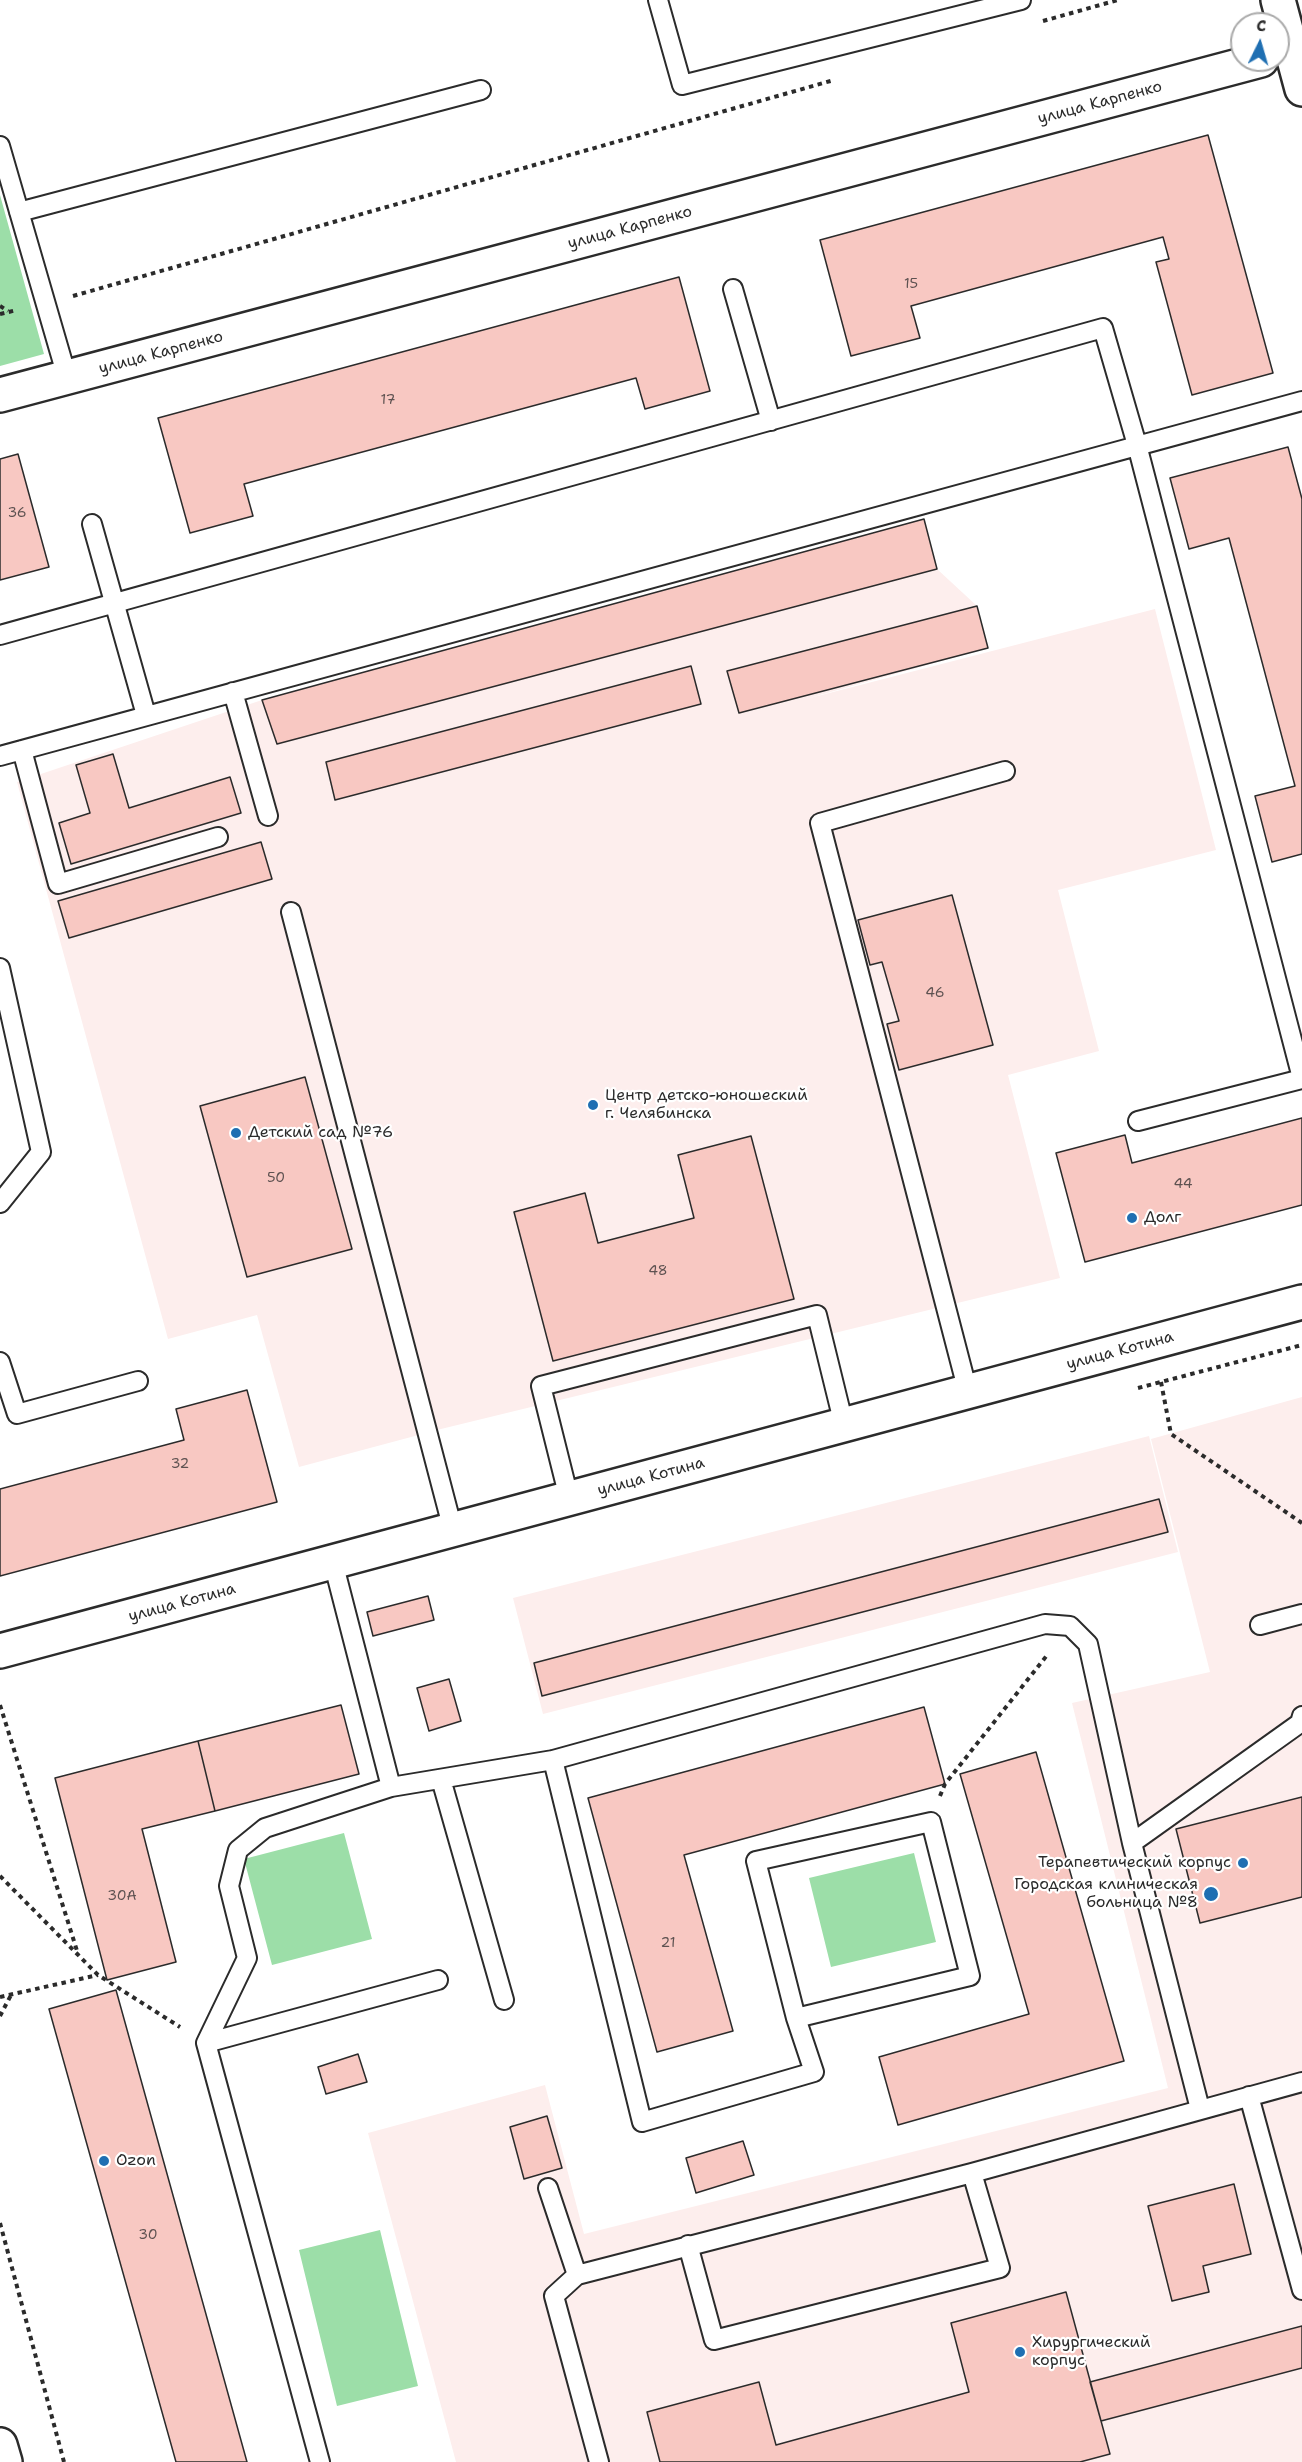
<!DOCTYPE html>
<meta charset="utf-8">
<style>
body{margin:0}
#map{position:relative;width:1302px;height:2462px;overflow:hidden;background:#fff;font-family:"Shantell Sans",sans-serif}
canvas{display:block}
.north{position:absolute;left:1230px;top:12px;width:60px;height:60px;box-sizing:border-box;background:#fff;border:2px solid #aaa;border-radius:50%;rotate:5deg;font-size:16px;font-weight:700;line-height:24px;text-align:center;color:#2b2b2b}
.north::after{content:'';display:block;margin:auto;width:21px;height:27px;background:#1f6fb2;clip-path:polygon(50% 0,100% 100%,50% 72%,0 100%)}
</style>
<div id="map">
<canvas width="1302" height="2462"></canvas>
<div class="north">С</div>
</div>
<script>
const context = document.querySelector('canvas').getContext('2d');
context.lineJoin = 'round';
function fillPath(path, color) { context.fillStyle = color; context.fill(path, 'evenodd'); }
function stroke(path, color, width, dash) { context.strokeStyle = color; context.lineWidth = width; context.lineCap = dash ? 'butt' : 'round'; context.setLineDash(dash || []); context.stroke(path); }
function label(font, color, halo, rows, align = 'center') {
  context.font = font + ' "Shantell Sans",sans-serif'; context.lineWidth = 4.5; context.setLineDash([]); context.textBaseline = 'middle'; context.strokeStyle = halo; context.fillStyle = color; for (const [text, x, y, turn = 0] of rows) {
    context.save(); context.translate(x, y); context.rotate((+turn || 0) * Math.PI / 180); context.textAlign = isNaN(turn) ? turn : align; if (halo) context.strokeText(text, 0, 0); context.fillText(text, 0, 0); context.restore();
  }
}
const built = new Path2D(`
 M924,519L937,569L977,606L988,648L802,700L1155,609L1216,850L1058,890L1099,1051L1008,1075L1060,1278L441,1429L299,1467L257,1315L168,1339L17,782L262,700Z
 M1302,1397V2462H456L368,2133L545,2085L584,2234L1168,2088L1072,1703L1210,1672L1151,1439Z
 M1149,1436L1178,1552L543,1714L513,1598Z`);
const green = new Path2D(`
 M0,195L44,354L0,366Z
 M344,1833L372,1939L272,1965L244,1859Z
 M914,1853L936,1942L831,1967L809,1878Z
 M380,2230L418,2386L337,2406L299,2250Z`);
const building = new Path2D(`
 M1208,135L1273,373L1192,395L1156,262L1169,259L1163,237L911,306L920,338L851,356L820,240Z
 M679,277L710,391L645,409L636,378L244,484L253,516L190,533L158,418Z
 M1288,447L1302,499V854L1272,862L1255,796L1295,786L1229,538L1189,549L1170,478Z
 M18,454L49,567L0,580V459Z
 M924,519L937,569L277,744L262,700Z
 M977,606L988,648L739,713L727,671Z
 M691,666L701,704L335,800L326,762Z
 M113,754L129,808L230,777L241,813L71,864L59,823L90,813L76,765Z
 M261,842L272,879L69,938L58,901Z
 M952,895L993,1045L899,1070L887,1024L899,1021L882,962L870,965L858,920Z
 M305,1077L352,1249L247,1277L200,1106Z
 M1302,1118V1205L1085,1262L1056,1153L1125,1135L1132,1163Z
 M751,1136L794,1299L553,1361L514,1212L585,1193L598,1243L694,1218L678,1155Z
 M247,1390L277,1502L0,1576V1489L184,1440L176,1409Z
 M1159,1499L1168,1532L542,1696L534,1663Z
 M428,1596L434,1620L373,1636L367,1612Z
 M449,1679L461,1721L429,1731L417,1688Z
 M341,1705L359,1774L215,1811L198,1741Z
 M924,1707L945,1784L684,1855L733,2031L657,2052L588,1798Z
 M198,1741L215,1811L142,1829L176,1962L107,1980L55,1778Z
 M1036,1752L1124,2061L898,2125L879,2057L1029,2014L960,1774Z
 M1302,1797V1897L1200,1923L1176,1829Z
 M116,1990L247,2462H176L49,2009Z
 M358,2054L367,2082L326,2094L318,2067Z
 M547,2116L562,2168L524,2179L510,2127Z
 M743,2141L754,2175L696,2193L686,2158Z
 M1234,2184L1251,2254L1203,2266L1209,2292L1172,2301L1148,2206Z
 M1066,2292L1110,2454L1080,2462H660L647,2412L759,2382L776,2445L969,2392L951,2323Z
 M1302,2326V2368L1101,2421L1090,2382Z`);
const path = new Path2D(`
 M1043,21L1118,0
 M73,296L834,80
 M0,306L8,311
 M0,314L17,310
 M1161,1382L1171,1434L1302,1523
 M1138,1388L1302,1345
 M0,1705L78,1954
 M940,1796L945,1784L1048,1654
 M0,1876L98,1975L180,2027
 M0,1997L98,1975
 M0,2016L11,1995
 M0,2223L64,2462`);
const lane = new Path2D(`
 M658,0L682,85L1021,0
 M0,146L67,377
 M19,212L481,90
 M733,289L771,421
 M92,524L146,715
 M0,635L1103,328L1137,445L1302,1078
 M233,692L268,816
 M22,750L58,884L218,837
 M0,756L1302,401
 M291,912L453,1530
 M0,968L41,1152L0,1203
 M1138,1121L1302,1079
 M0,1362L17,1414L138,1381
 M968,1392L820,823L1005,771
 M569,1498L541,1386L817,1315L844,1425
 M1260,1625L1302,1614
 M553,1760L642,2122L814,2072L796,2018L756,1861L931,1822L970,1976L796,2018
 M441,1779L504,2000
 M391,1787L553,1760L1045,1624L1070,1626L1088,1644L1132,1843
 M206,2043L438,1980
 M1249,2096L1302,2290
 M1200,2109L1132,1843L1300,1723L1302,1716
 M548,2188L577,2275
 M688,2245L714,2340L1000,2268L972,2173
 M320,2462L206,2043L247,1958L229,1886L238,1850L265,1828L391,1787L333,1562
 M599,2462L554,2296L577,2275L972,2173L1302,2082`);
const street = new Path2D(`
 M1278,0L1302,89
 M0,395L1261,60
 M0,1651L1302,1302`);
const secondary = new Path2D(`
 M0,2445L5,2462`);
const markers = [
 [593,1105,6,"#1f6fb2"],
 [236,1133,6,"#1f6fb2"],
 [1132,1218,6,"#1f6fb2"],
 [1243,1863,6,"#1f6fb2"],
 [1211,1894,8,"#1f6fb2"],
 [104,2161,6,"#1f6fb2"],
 [1020,2352,6,"#1f6fb2"]
];
const numberNames = [
 ["15",911,284],
 ["17",388,400],
 ["36",17,513],
 ["46",935,993],
 ["50",276,1178],
 ["44",1183,1184],
 ["48",658,1271],
 ["32",180,1464],
 ["30А",122,1896],
 ["21",668,1943],
 ["30",148,2235]
];
const streetNames = [
 ["улица Карпенко",1100,103,-15],
 ["улица Карпенко",630,228,-15],
 ["улица Карпенко",161,353,-15],
 ["улица Котина",1120,1351,-15],
 ["улица Котина",651,1477,-15],
 ["улица Котина",182,1603,-15]
];
const poiNames = [
 ["Центр детско-юношеский",605,1096],
 ["г. Челябинска",605,1114],
 ["Детский сад №76",248,1133],
 ["Долг",1144,1218],
 ["Терапевтический корпус",1231,1863,"right"],
 ["Городская клиническая",1198,1885,"right"],
 ["больница №8",1198,1903,"right"],
 ["Ozon",116,2161],
 ["Хирургический",1032,2343],
 ["корпус",1032,2361]
];
fillPath(built, '#fdeeed');
fillPath(green, '#9cdea8');
fillPath(building, '#f8c8c2');
stroke(building, '#2b2b2b', 1.5);
stroke(lane, '#2b2b2b', 22);
stroke(street, '#2b2b2b', 38);
stroke(secondary, '#2b2b2b', 38);
stroke(path, '#2b2b2b', 4, [4.5, 4.5]);
stroke(lane, '#fff', 18);
stroke(street, '#fff', 33);
stroke(secondary, '#fff', 33);
for (const [x, y, r, color] of markers) { const dot = new Path2D(); dot.arc(x, y, r, 0, 2 * Math.PI); context.fillStyle = color; context.fill(dot); stroke(dot, '#fff', 2); }
label('14px', '#5e5251', null, numberNames);
label('16px', '#2b2b2b', '#fff', streetNames);
label('16px', '#2b2b2b', '#fff', poiNames, 'left');
</script>
